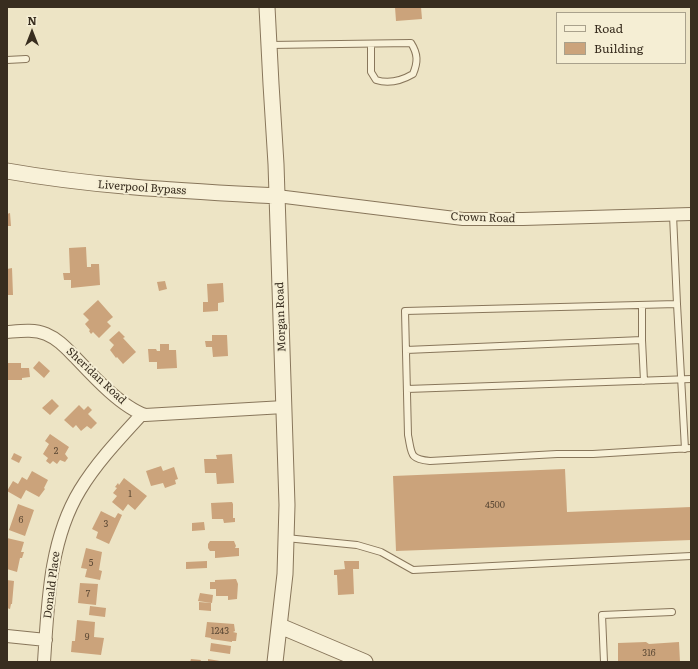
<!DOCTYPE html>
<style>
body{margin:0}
#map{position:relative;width:698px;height:669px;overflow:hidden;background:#ede4c5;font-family:Literata,serif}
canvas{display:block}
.frame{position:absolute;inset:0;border:8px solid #382d1f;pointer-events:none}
.legend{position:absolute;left:556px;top:12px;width:130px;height:52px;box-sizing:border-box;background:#f5eed4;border:1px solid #a9a18c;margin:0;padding:5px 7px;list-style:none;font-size:12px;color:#382d1f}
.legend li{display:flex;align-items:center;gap:8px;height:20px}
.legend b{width:20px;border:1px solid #a9a18c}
.north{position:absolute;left:12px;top:12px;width:40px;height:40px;-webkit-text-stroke:3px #f5eed4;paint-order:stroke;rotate:0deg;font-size:11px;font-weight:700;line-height:16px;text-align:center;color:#382d1f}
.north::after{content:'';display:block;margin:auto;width:14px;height:18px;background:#382d1f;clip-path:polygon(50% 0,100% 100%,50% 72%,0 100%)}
</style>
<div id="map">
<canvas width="698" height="669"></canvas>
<div class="frame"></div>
<ul class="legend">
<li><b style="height:5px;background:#f8f1d8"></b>Road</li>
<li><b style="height:11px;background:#cba37b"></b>Building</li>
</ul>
<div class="north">N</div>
</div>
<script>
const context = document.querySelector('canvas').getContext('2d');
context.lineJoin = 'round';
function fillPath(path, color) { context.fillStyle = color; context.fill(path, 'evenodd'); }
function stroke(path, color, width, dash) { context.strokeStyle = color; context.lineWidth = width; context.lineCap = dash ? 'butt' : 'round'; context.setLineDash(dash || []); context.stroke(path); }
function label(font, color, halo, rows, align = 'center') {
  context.font = font + ' Literata,serif'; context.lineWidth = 4; context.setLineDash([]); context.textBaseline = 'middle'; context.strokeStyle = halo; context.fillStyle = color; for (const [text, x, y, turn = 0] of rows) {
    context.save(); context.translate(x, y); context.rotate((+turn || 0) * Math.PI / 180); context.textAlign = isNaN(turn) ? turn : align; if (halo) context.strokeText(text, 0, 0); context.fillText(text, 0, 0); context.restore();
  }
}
const building = new Path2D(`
 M395,7H421L422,19L396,21Z
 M10,213L11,226H7V214Z
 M86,247L87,267H91V264H99L100,285L71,288V280H64L63,273H70L69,248Z
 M12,268L13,295H7V269Z
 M165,281L167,289L159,291L157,282Z
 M223,283L224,302L218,303V311L203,312V302H208L207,284Z
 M98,300L113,317L107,322L111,326L99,338L93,332L91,334L89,331L90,330L85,324L89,320L83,314Z
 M119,331L125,337L123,338L136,352L123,364L117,357L116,358L110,350L114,345L109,340Z
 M212,335H227L228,356L213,357L212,347H206L205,341H212Z
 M160,344H169V350H176L177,368L157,369V362H149L148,349H156L157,351H160Z
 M39,361L50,371L44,378L33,368Z
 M7,363H21V368H29L30,377L22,378V380H7Z
 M52,399L59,406L50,415L42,408Z
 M79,405L84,410L88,406L92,410L88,414L97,423L91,429L87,426L81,431L76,425L73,428L64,420Z
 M50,434L69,447L65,454L68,458L65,462L60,460L57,464L53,461L50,464L46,461L48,458L43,454L49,444L45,441Z
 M14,453L22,457L19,463L11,459Z
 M232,454L234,483L217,484L216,473H205L204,459H217L216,455Z
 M161,466L163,471L174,467L178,479L175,480L176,484L165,488L163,483L151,486L146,471Z
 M565,469L567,512L691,507V540L396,551L393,476Z
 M32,471L48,480L44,488L45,489L39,497L26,490L21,499L7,491L13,481L18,484L22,477L27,480Z
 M124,478L147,496L135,510L128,504L123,511L112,502L117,496L113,493L117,488L115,487L118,483L119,485Z
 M232,502L233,504V518H235V522L224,523L223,519H212L211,503Z
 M18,504L34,510L25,536L9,530Z
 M101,511L115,518L118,513L122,515L109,544L96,538L98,532L92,529Z
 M204,522L205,530L192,531V523Z
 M7,538L24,542L21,552H24L22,558H20L17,572L7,569Z
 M210,541H234L236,546L235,548H239V556L215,558V551H210L208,548V544Z
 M86,548L102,552L99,570L102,571L100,580L85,577L87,569L81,568Z
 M207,561V568L186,569V562Z
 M344,561H359V569H353L354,594L338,595L337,575H334V570L345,569Z
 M236,579L238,584L237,599L228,600V596H216V589H210V582H215V580Z
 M7,580L14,581L12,604H11L10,609L7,608Z
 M80,583L98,584L96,605L78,603Z
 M200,593L213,595L212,603L198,601Z
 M199,602L211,603V611L199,610Z
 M90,606L106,608L105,617L89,615Z
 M77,620L95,622L94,637L104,638L101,655L71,652L72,641H75Z
 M207,622L234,624L235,631L233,632L237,633L236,641H232V642L211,639V638L205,637Z
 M646,642L649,644L679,642L680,662H618V643Z
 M211,643L231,646L230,654L210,651Z
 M191,659L201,660L200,662H190Z
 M208,659L220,661V662H208Z`);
const service = new Path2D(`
 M270,45L411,43C418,54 418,62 413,74C401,81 389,84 376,80L371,72V44
 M7,60L26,59
 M673,215L677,304L405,311L408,435C412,454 409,459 430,461L557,454H593L691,448
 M677,304L685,449
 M642,340L644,381
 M406,350L642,340V305
 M407,389L691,379
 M286,538L357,545L381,552L413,570L691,556
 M604,662L602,615L672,612`);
const minor = new Path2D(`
 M277,196L463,219H523L691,214
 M7,332C20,331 34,329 46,334C58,339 66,348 75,357C92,375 121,407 145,415L284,407
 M7,636L46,640
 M44,662C48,604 49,541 80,490C97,462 120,438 142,414`);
const tertiary = new Path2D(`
 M267,7L271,84L276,164L287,505L285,574L275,662
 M7,171C97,187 186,191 277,196
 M280,626L365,662`);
const numberNames = [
 ["2",56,451],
 ["1",130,494],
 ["4500",495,505],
 ["6",21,520],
 ["3",106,524],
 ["5",91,563],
 ["7",88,594],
 ["1243",220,631],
 ["9",87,637],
 ["316",649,653]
];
const streetNames = [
 ["Liverpool Bypass",142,188,4],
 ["Crown Road",483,218,2],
 ["Morgan Road",281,317,-92],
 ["Sheridan Road",96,376,43],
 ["Donald Place",52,585,-83]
];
fillPath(building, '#cba37b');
stroke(service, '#88765b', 8);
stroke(minor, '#88765b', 14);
stroke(tertiary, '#88765b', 17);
stroke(service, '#f8f1d8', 6);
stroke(minor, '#f8f1d8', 12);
stroke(tertiary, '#f8f1d8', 15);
label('9px', '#5d4a36', null, numberNames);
label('11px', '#382d1f', '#f5eed4', streetNames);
</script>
